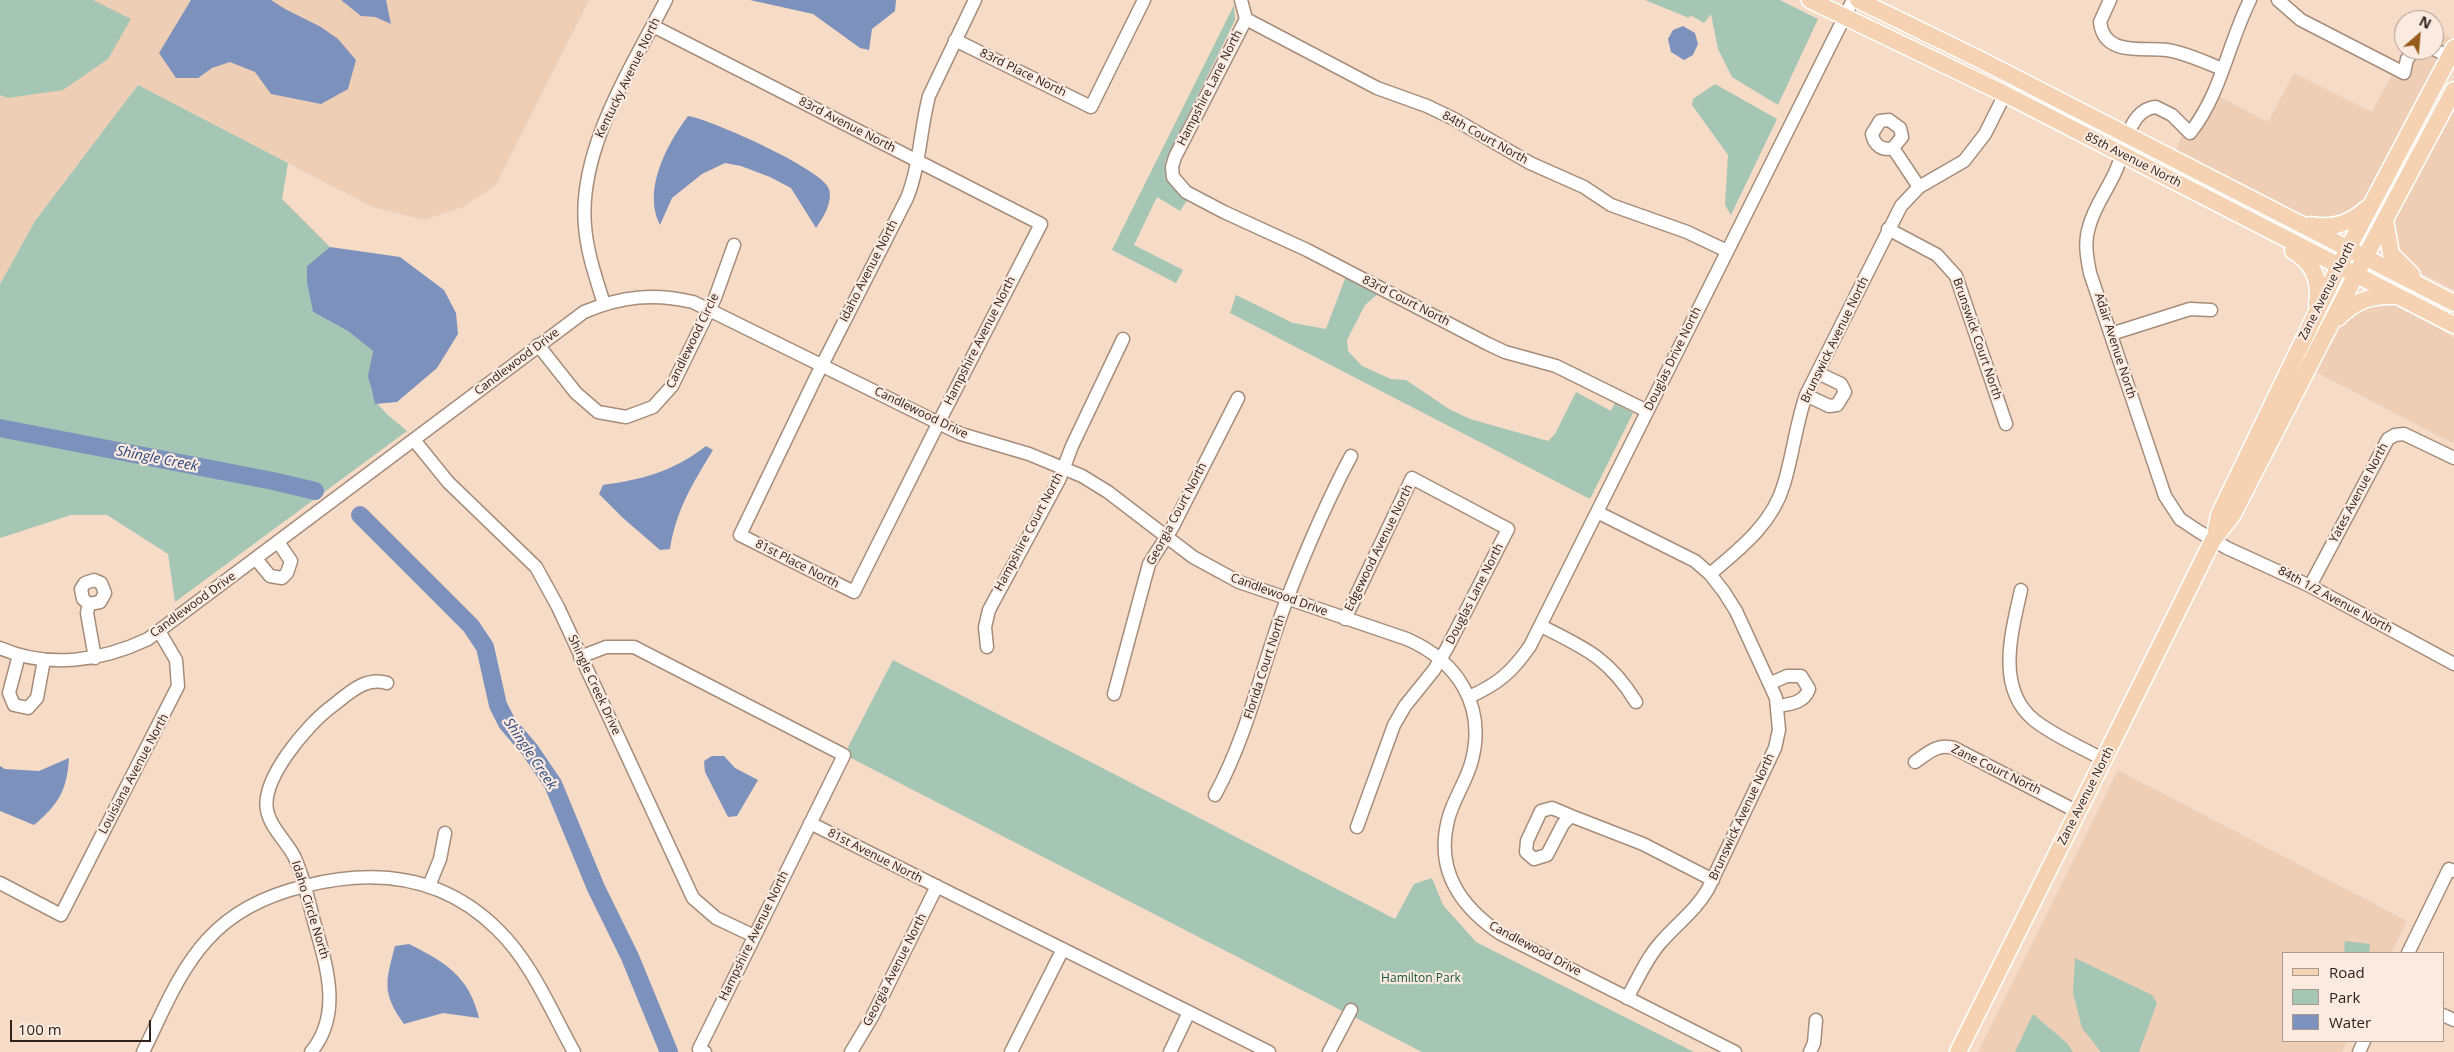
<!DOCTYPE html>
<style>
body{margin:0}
#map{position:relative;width:2454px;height:1052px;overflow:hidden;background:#f6dbc7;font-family:"Open Sans",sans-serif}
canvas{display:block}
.legend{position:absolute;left:2282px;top:952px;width:162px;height:90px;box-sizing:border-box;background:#fbeadf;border:1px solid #a99a91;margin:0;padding:6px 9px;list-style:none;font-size:15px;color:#2d231c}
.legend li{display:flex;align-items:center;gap:10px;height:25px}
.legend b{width:25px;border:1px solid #a99a91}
.north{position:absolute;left:2394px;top:10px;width:50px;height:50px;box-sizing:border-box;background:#fbeadf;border:1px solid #a99a91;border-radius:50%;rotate:27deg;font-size:14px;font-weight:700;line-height:20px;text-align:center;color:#2d231c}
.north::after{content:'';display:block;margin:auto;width:18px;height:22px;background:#965b1a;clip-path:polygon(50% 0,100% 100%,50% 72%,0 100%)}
.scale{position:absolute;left:10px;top:1020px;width:141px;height:22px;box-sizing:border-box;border:2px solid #2d231c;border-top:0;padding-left:6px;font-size:15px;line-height:18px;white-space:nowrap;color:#2d231c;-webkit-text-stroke:4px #fbeadf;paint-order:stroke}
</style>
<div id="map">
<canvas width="2454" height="1052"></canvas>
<ul class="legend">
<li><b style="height:6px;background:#f5d2b1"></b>Road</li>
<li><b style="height:14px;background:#a5c6b4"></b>Park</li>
<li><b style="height:14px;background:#7c91bc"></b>Water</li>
</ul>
<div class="north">N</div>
<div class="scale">100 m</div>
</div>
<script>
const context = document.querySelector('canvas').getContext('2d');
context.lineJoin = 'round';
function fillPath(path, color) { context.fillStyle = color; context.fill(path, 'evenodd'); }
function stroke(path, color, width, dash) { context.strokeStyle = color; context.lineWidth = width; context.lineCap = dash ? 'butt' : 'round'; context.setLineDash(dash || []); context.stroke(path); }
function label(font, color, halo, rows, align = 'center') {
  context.font = font + ' "Open Sans",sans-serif'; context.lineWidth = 4.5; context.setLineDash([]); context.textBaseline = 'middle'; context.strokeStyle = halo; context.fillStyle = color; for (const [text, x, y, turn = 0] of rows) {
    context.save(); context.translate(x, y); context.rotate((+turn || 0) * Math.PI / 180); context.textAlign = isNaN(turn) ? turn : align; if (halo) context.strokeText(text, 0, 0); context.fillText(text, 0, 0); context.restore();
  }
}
const built = new Path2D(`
 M0,0H589L496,185L463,207L424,220L372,207L138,85L35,221L0,284Z
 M2442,33L2452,39L2362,206L2352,214L2310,222L2174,153L2191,117L2207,90L2268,122L2294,73L2372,112L2405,50H2434V35Z
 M2454,107V290L2408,266L2395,251L2391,231L2393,215Z
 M2394,303L2407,307L2454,338V444L2314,371L2337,324L2357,306Z
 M2118,770L2407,921L2391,953H2283V1041H2347L2342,1052H1978Z`);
const green = new Path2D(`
 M0,0H93L131,19L108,59L63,90L8,98L0,95Z
 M1645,0H1780L1818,19L1778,105L1732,77L1718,49L1711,14L1704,23L1690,15L1689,18Z
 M1234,5L1235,20L1165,162L1167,179L1188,199L1180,211L1157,197L1134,245L1183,270L1176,283L1112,250Z
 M1715,84L1777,119L1731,215L1725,205L1728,155L1692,105L1693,99Z
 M138,85L288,163L282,199L330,247L307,266L313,312L348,331L373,351C364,398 373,402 407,431L175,602L168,554L107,515H71L0,538V284L35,221Z
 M1346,276L1379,293L1365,305L1347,340L1348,351L1362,366L1391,379L1406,380L1449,409L1470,419L1548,441L1555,434L1576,392L1611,411L1615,403L1633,413L1590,499L1230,313L1236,295L1293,323L1326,329Z
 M893,660L1395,919L1414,884L1432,878L1443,905L1476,942L1694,1052H1422L851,758L848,747Z
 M2345,941L2370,944L2369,953H2344Z
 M2075,958L2152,995L2157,1003L2139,1052H2101L2082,1028L2073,993Z
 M2033,1014L2067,1043L2073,1052H2015Z`);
const water = new Path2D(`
 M191,0H271L285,9L321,27L338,39L356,60L348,89L321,104L271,94L255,72L230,62L212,68L198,78H176L159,53Z
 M341,0H386L391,24L375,17L361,16Z
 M750,0H896L895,11L872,29L869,50L860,48L813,14Z
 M1683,26L1695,33L1698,44L1693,55L1684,60L1671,52L1668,39L1673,30Z
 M688,116C710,119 824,170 829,189C833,202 823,218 816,228L791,188L770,177L741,166L725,163L702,174L672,198L660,225C642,190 667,144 688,116Z
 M330,247L400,257L444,290L456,313L458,334L437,368L397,402L375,404L368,376L373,351L348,331L313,312L307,282V266Z
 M706,446L713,450C693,483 676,510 670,549L660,550L623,518L599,494L603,485C644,479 672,472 706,446Z
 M712,756H724L735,768L758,780L737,816L728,817L705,772L704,761Z
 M69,758C67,790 59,804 34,825L0,811V766L5,769L39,771Z
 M409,944C445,962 469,976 479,1018L443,1013L404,1024C381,992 386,981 395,946Z`);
const river = new Path2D(`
 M0,428L273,481L315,491
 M360,515L471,626L485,647L498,705L507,723L530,750L553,784L596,888L630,957L669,1052`);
const minor = new Path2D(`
 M1241,0L1246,19L1175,157L1172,167L1173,177L1186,192L1224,212L1307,250L1488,344L1505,352L1556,366L1647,411
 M2110,0L2100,22C2104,57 2143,47 2167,50C2186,53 2205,62 2222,69
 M2250,0C2228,44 2221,94 2190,133L2172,115L2156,107C2129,109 2125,148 2117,168C2109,188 2094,206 2089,227C2084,242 2087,258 2090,273L2165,496L2180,519L2198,531L2227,548L2310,586L2454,664
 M2278,0L2301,20L2404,73L2407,59L2415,50
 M1246,19L1377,88L1427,106L1454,119L1530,163L1584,187L1611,205L1687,232L1727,251
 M653,26L1041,224L944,412L854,592L740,535L816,377L907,198C920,166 920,130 929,96L975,0
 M955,40L1091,107L1144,0
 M2434,49L2449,57
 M1893,148C1882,151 1874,145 1872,134L1880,121L1889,120L1900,128L1902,137L1893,148L1919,187
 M1888,229L1937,255L1956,276L2006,424
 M604,304C596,278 587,253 585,226C578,149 632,67 666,0
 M2111,334L2190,309L2211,310
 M538,345L576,393L598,412L626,417L653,407L672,386L715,298L734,245
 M1806,395L1829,406L1837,405L1845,392L1841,384L1818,373
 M414,440L448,482L536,567L558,607L693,898L716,918L754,936
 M1597,512L1695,561L1710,574L1724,592L1736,611L1776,698L1779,730L1775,748L1708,889C1696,910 1678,923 1662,941C1647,957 1638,979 1627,998
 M256,559L270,576L282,578L287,573L291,561L278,542
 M1710,574C1740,549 1773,523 1784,484C1793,454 1796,424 1806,395L1901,206L1919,187L1964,161L1985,134L2005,94
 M2310,586L2388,439L2395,435L2404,434L2454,458
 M2021,590C2012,631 1995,688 2034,720C2054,736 2081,747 2104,760
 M89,604L83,599L81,589L85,583L94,580L101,583L105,593L100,602L89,604L87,613L95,658
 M1345,619L1412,478L1508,529L1447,648L1434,670L1405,706L1394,725L1357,827
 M1541,626C1585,648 1609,658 1636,702
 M987,647L985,627L989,610L1059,480L1072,446L1123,339
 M0,648C48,669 102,661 148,639L584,312C622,296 654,293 693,302L961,434L1029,454L1082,476L1108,492L1193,557L1239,582L1407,639C1457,661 1486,705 1472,760C1467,781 1453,799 1448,820C1435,871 1461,907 1501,934L1735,1052
 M19,655L9,693L14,705L28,708L37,698L44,660
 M580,657L606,647H634L844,755L699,1049L705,1052
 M1771,683L1787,676H1801L1809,689C1804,703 1791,704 1778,706
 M1114,694L1149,564L1172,528L1238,398
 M1469,697C1498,684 1512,672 1530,646L1853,0
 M1915,762C1928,753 1938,743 1954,748L2078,812
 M1215,795C1249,732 1262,665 1287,599C1306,550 1326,503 1351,456
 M1571,816L1552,808L1541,811L1527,841L1526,852L1534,859L1547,855L1563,824L1571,816L1643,844L1713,880
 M810,823L1269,1052
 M0,883L61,915L178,686L176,660L159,631
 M429,886L440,859L445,833
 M2408,953L2449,869L2454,871
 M2443,1015L2454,1020
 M143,1052C162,1014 178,972 207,940C233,911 267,895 305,886C376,868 444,876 498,930C532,963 551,1011 574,1052
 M311,1052C344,1012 325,962 313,918C308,898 303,875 294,856C286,841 270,827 267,810C261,779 307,725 331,707C348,694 365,676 387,683
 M851,1052L872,1017L937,886
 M1011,1052L1063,949
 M1170,1052L1189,1012
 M1329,1052L1351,1010
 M1810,1052L1814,1043L1816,1020
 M2359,1052L2364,1041`);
const major = new Path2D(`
 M1810,0L2005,94L2454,325
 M1858,0L1979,59L2454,303
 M2385,220L2391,254L2412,275
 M2311,225C2332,229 2350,224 2366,209
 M2293,251C2314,263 2321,281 2317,304
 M2338,318C2355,301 2370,295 2394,296
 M2216,530L2219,515L2339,266L2454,48
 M1958,1052L2213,540L2233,514L2365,257L2454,90`);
const streetNames = [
 ["83rd Place North",1023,73,26],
 ["Kentucky Avenue North",628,78,-64],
 ["Hampshire Lane North",1210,88,-63],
 ["83rd Avenue North",847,125,27],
 ["84th Court North",1485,138,29],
 ["85th Avenue North",2133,160,27],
 ["Idaho Avenue North",869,271,-63],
 ["Zane Avenue North",2327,291,-63],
 ["83rd Court North",1406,301,27],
 ["Brunswick Court North",1977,339,71],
 ["Brunswick Avenue North",1835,340,-64],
 ["Candlewood Circle",693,341,-64],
 ["Hampshire Avenue North",980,341,-63],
 ["Adair Avenue North",2115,346,72],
 ["Douglas Drive North",1673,359,-64],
 ["Candlewood Drive",517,362,-37],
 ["Candlewood Drive",921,413,26],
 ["Yates Avenue North",2359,493,-62],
 ["Georgia Court North",1177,514,-62],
 ["Hampshire Court North",1029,532,-62],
 ["Edgewood Avenue North",1379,548,-64],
 ["81st Place North",797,564,27],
 ["Douglas Lane North",1475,594,-63],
 ["Candlewood Drive",1279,595,20],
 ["84th 1/2 Avenue North",2335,600,28],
 ["Candlewood Drive",193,605,-36],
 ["Florida Court North",1265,667,-72],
 ["Shingle Creek Drive",594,685,65],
 ["Zane Court North",1996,770,26],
 ["Louisiana Avenue North",134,774,-62],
 ["Zane Avenue North",2086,796,-63],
 ["Brunswick Avenue North",1742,817,-65],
 ["81st Avenue North",875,856,27],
 ["Idaho Circle North",310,910,73],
 ["Hampshire Avenue North",754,936,-64],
 ["Candlewood Drive",1535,949,28],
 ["Georgia Avenue North",895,970,-63]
];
const parkNames = [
 ["Hamilton Park",1421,979]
];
const waterNames = [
 ["Shingle Creek",157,459,11],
 ["Shingle Creek",530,754,56]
];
fillPath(built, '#efceb6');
fillPath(green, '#a5c6b4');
fillPath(water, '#7c91bc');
stroke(river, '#7c91bc', 18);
stroke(minor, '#a68d7b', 15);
stroke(major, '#fff', 19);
stroke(minor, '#fff', 12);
stroke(major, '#f5d2b1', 16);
label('12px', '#2d231c', '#fbeadf', streetNames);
label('12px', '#16573d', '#fbeadf', parkNames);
label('italic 14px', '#2e487f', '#fbeadf', waterNames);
</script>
